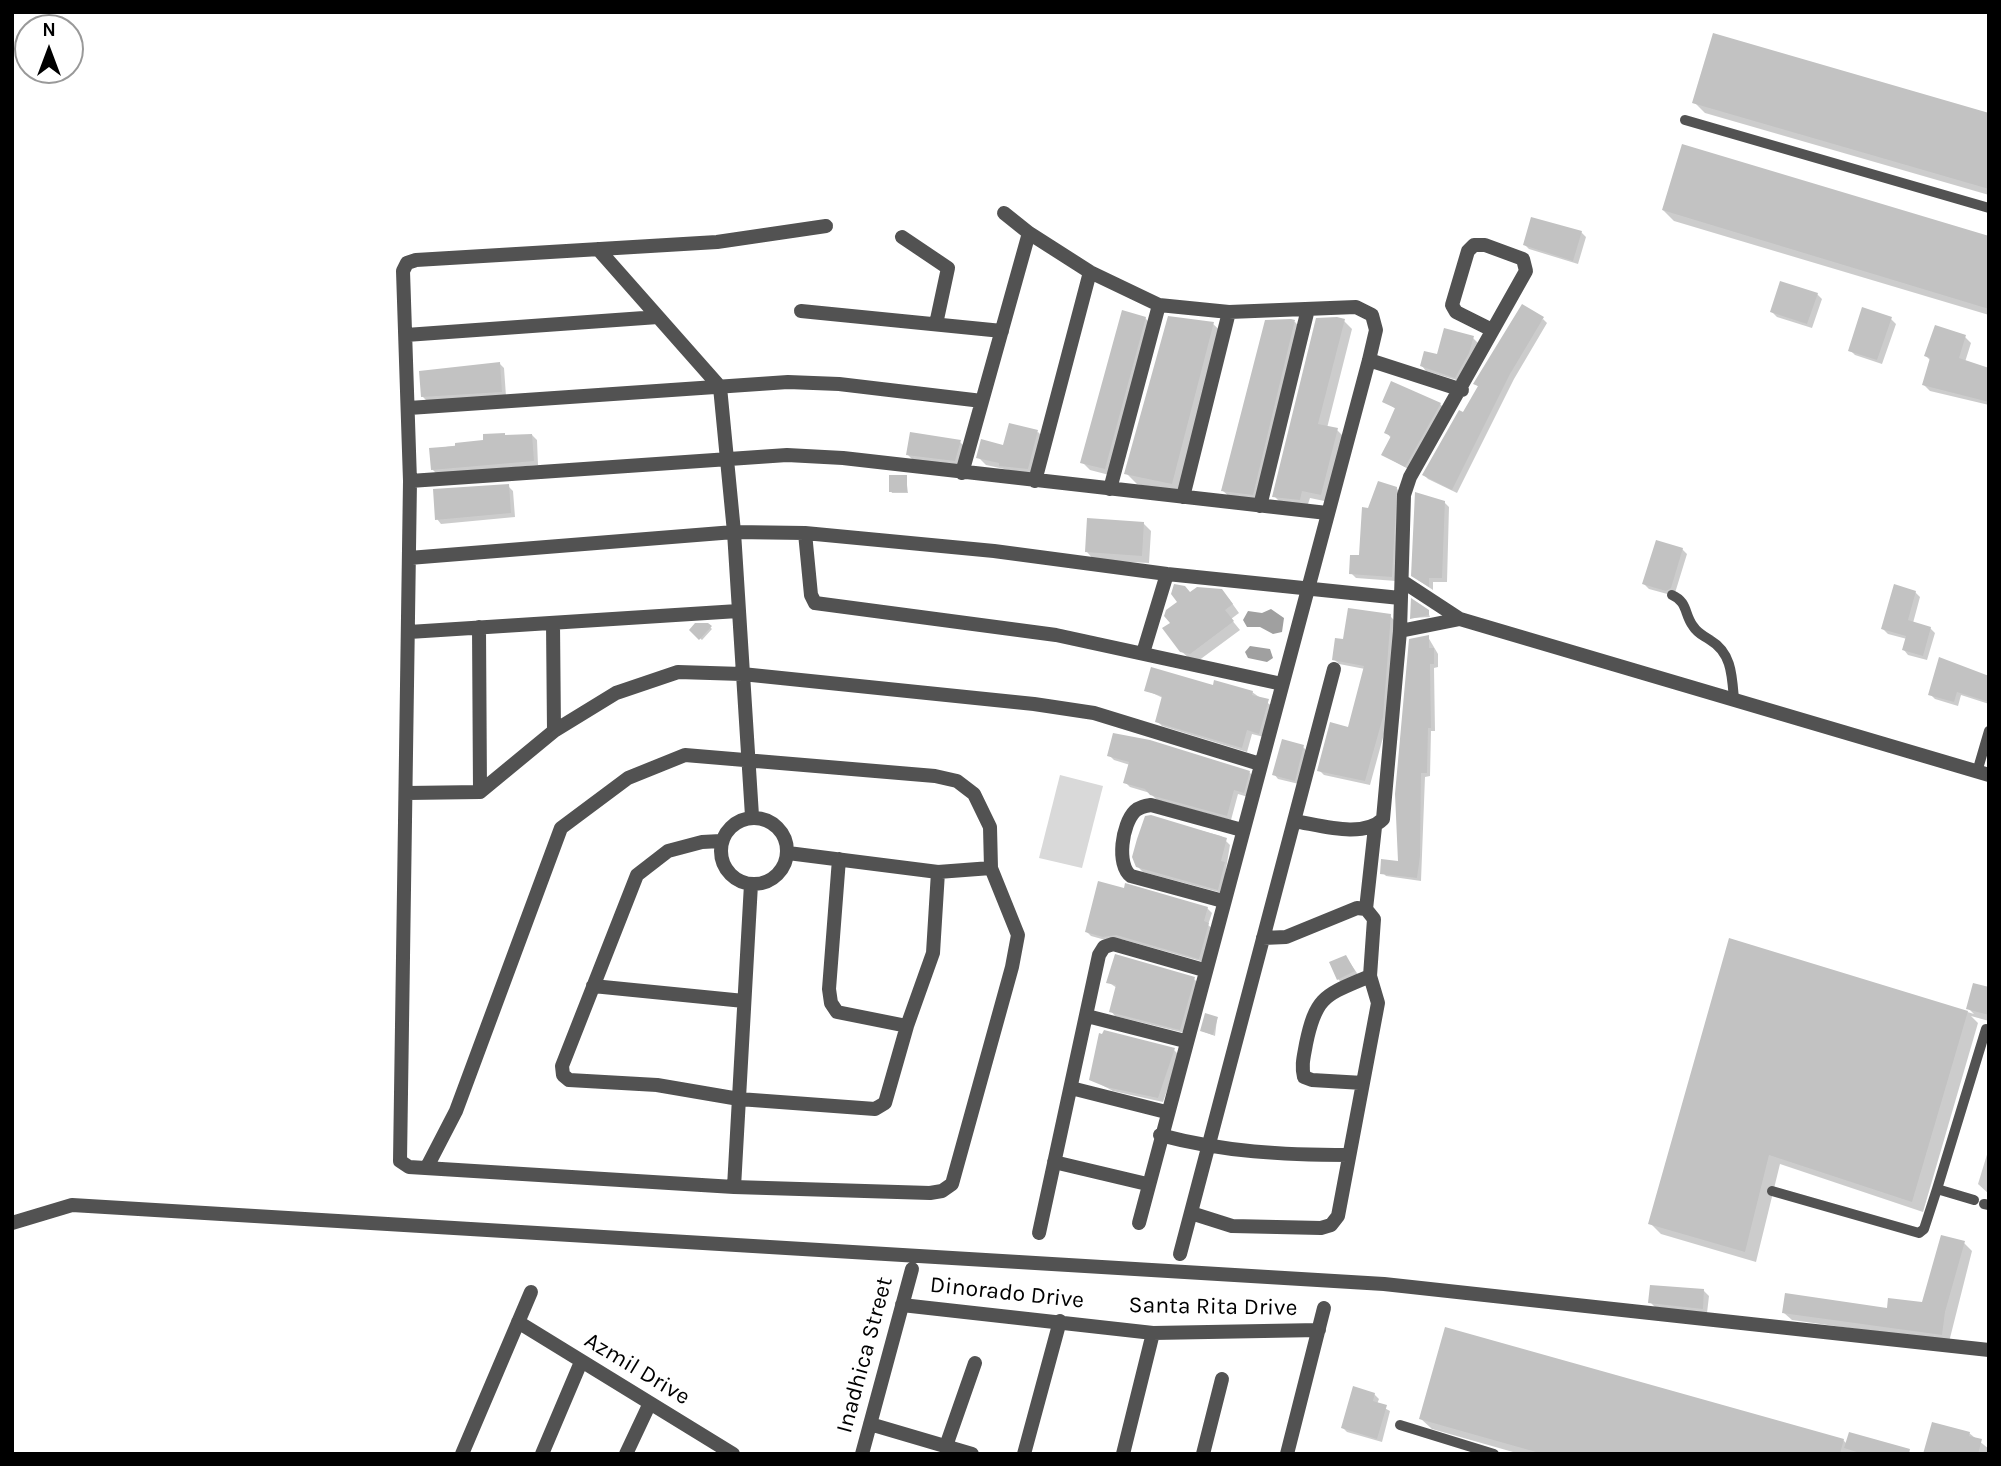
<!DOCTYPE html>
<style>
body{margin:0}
#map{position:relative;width:2001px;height:1466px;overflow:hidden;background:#fff;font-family:Karla,sans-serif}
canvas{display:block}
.frame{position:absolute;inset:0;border:14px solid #000;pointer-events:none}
.north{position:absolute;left:14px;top:14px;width:70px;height:70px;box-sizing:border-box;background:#fff;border:2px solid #999;border-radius:50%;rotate:0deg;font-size:19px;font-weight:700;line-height:28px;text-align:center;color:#000}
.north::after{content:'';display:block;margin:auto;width:24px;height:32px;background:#000;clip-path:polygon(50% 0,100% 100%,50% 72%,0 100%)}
</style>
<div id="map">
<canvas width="2001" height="1466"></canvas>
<div class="frame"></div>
<div class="north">N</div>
</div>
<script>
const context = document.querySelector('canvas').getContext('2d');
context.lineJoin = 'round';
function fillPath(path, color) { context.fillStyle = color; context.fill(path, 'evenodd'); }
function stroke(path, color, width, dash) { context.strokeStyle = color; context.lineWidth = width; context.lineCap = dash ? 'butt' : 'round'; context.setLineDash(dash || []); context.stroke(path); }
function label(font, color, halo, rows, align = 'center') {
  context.font = font + ' Karla,sans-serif'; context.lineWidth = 6; context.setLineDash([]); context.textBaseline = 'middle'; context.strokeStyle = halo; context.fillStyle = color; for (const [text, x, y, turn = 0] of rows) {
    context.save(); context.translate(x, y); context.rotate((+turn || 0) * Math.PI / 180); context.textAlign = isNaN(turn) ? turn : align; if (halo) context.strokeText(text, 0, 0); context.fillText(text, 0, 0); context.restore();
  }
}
const green = new Path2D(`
 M1060,775L1103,786L1082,868L1039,858Z`);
const water = new Path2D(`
 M1271,609L1284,618L1282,632L1273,634L1260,627H1247L1243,620L1248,611L1262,613Z
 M1250,646L1270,649L1273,658L1267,662L1248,658L1245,652Z`);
const shadow = new Path2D(`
 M1694,102L1989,115V195L1705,113Z
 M1663,210L1989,238V315L1674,221Z
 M1581,232L1586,237L1578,264L1529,249L1524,244Z
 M1817,294L1822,299L1812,328L1777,317L1772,312Z
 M1145,318L1153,326L1113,476L1090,470L1082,462Z
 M1169,318L1213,324L1224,334L1183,494L1137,484L1126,473Z
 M1543,319L1547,323L1514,379L1457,493L1428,479L1424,475L1479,387L1475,384Z
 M1891,319L1896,324L1882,364L1855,355L1850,350Z
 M1344,321L1352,329L1327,428L1337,430L1345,438L1329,502L1310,498L1307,507L1282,504L1274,496Z
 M1267,322H1295L1302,330L1260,502L1231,498L1223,491Z
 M1936,327L1965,337L1971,343L1965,362L1989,370V405L1930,391L1924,385L1931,361L1926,356Z
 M1473,338L1478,343L1473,358L1460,381L1426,371L1422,366Z
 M499,363L504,368L506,396L427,401L422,396Z
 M1384,401L1440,404L1445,409L1410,470L1383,455L1391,438L1386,432L1396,409Z
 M1038,432L1045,439L1036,476L986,465L978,457Z
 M532,435L537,440L538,465L437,474L432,469L431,449Z
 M960,442L965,447L960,465L913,460L908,455Z
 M906,477L908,493H892L891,491Z
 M508,486L513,491L515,517L441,524L437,519Z
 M1396,488L1401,493L1396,581L1356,578L1351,573L1361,557L1369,509Z
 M1444,502L1449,507L1447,582H1433V590L1418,580Z
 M1143,523L1151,531L1149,563L1094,560L1087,552Z
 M1682,549L1687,554L1675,593L1671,595L1649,589L1644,584Z
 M1915,592L1920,597L1913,623L1930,628L1935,633L1927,660L1908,655L1904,650L1907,639L1888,634L1883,629Z
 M1191,594L1229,599L1239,613L1231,619L1240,630L1198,661L1190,659L1181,651L1172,623L1180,602Z
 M1428,612L1430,617L1412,618Z
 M1390,616L1395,621L1387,723L1370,785L1324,775L1319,770L1350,729L1365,669L1339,664L1334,659L1345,641Z
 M707,624L712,629L702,640L691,630Z
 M1428,637L1438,654V667L1434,668L1435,731H1431L1430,776L1425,777L1421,881L1386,876L1382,872L1400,863Z
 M1940,659L1989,678V704L1961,695L1958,706L1935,699L1930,694Z
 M1215,687L1252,692L1272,706L1264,737L1252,734L1247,752L1162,726L1157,721L1163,698L1146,690Z
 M1303,747L1307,751L1299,784L1278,779L1274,774Z
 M1109,755L1249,772L1254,777L1248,797L1238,794L1231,820L1157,800L1150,793L1130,787L1125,782L1130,765L1114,760Z
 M1150,817L1221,836L1230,845L1222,893L1143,872L1138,867Z
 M1207,908L1212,913L1208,925L1213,929L1204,962L1121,939L1109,941L1091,936L1087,932Z
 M1730,940L1974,1014L1968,1008L1989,989V1021L1971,1016L1978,1023L1923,1212L1780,1164L1756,1262L1661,1234L1650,1223Z
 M1346,957L1359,976L1343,984L1338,979Z
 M1194,979L1198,983L1185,1033L1115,1016L1111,1011L1117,988L1108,982Z
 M1217,1019L1215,1036L1202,1031Z
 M1174,1050L1179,1055L1163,1102L1113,1091L1091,1079Z
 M1989,1148V1194L1978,1184Z
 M1964,1243L1972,1251L1949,1342L1792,1320L1784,1313L1888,1310L1923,1304Z
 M1704,1291L1709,1296L1707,1313L1655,1307L1650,1302Z
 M1374,1394L1379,1399L1377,1404L1390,1411L1382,1442L1347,1432L1343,1428Z
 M1421,1419L1843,1440L1847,1444L1893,1454H1520L1432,1429Z
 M1969,1433L1989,1449V1454H1925Z`);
const building = new Path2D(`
 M1713,33L1989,113V189L1692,103Z
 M1682,144L1989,236V309L1662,210Z
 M1531,217L1582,231L1573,261L1523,245Z
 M1780,281L1818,293L1807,324L1770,312Z
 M1522,304L1544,317L1510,374L1452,490L1422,475L1459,410L1463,412L1478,386L1473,384Z
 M1862,307L1892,317L1877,360L1848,351Z
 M1122,310L1146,317L1105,469L1080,463Z
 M1168,316L1214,322L1172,484L1124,474Z
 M1337,317L1345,319L1318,424L1338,428L1321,495L1302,491L1300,500L1272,497L1316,318Z
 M1291,319L1295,320L1253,495L1221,491L1265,320Z
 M1935,325L1966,335L1959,358L1989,368V402L1922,385L1930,358L1924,356Z
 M1444,328L1474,336L1469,353L1455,378L1420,366L1424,351L1437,354Z
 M500,362L502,392L421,397L419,371Z
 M1391,381L1441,403L1405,467L1381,455L1391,436L1384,433L1395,408L1382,402Z
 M1009,423L1038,430L1028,469L999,466V463L976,458L981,439L1003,445Z
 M910,432L961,440L955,461L906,455Z
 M505,433V435L532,434L534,461L431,470L429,448L455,446V443L483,440V434Z
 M889,475H907V492H889Z
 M1378,481L1397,487L1392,577L1349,574L1350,555H1359L1362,507L1368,508Z
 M509,484L511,513L435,520L433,489Z
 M1415,492L1445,501L1442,578H1429V587L1411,576Z
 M1087,518L1144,522L1142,556L1085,552Z
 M1656,540L1683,548L1671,588L1666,591L1642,584Z
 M1174,584L1185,586L1190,592L1197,587L1222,589L1233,604L1225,610L1234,621L1190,654L1180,652L1162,628L1170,623L1164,616L1166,610L1177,602L1171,594Z
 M1894,584L1916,591L1908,620L1931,627L1923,656L1902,650L1906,636L1881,629Z
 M1411,598L1429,610V615L1410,619Z
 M1348,608L1391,614L1383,717L1365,781L1317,771L1330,722L1348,727L1364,666L1332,660L1335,638L1343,639Z
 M695,623H708L712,626L699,640L689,630Z
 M1429,635V648H1434V664H1430L1431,728H1428L1427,773H1421L1420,856L1417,878L1380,874L1381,859L1398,861L1395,794L1409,639Z
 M1939,657L1989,676V702L1957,692L1954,702L1928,695Z
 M1151,667L1213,685L1214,680L1253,691L1252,695L1269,699L1259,734L1247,730L1242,748L1155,722L1162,696L1144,691Z
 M1113,733L1150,740L1250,771L1244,793L1234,790L1227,816L1150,795L1145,789L1123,783L1129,762L1107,756Z
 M1282,739L1304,745L1295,781L1272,775Z
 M1151,815L1227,838L1221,861L1225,862L1218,890L1136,867L1132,857L1137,839L1145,816Z
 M1098,881L1124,888L1125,883L1208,907L1204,921L1209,923L1199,959L1116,935L1103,937L1085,932Z
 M1729,938L1968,1011L1912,1202L1769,1155L1745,1252L1648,1224Z
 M1115,954L1195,977L1180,1030L1109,1012L1116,985L1106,983Z
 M1346,955L1355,971L1337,980L1329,962Z
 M1973,983L1989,987V1015L1966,1009Z
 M1205,1013L1218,1017L1213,1035L1200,1031Z
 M1104,1030L1175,1048L1158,1098L1106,1087L1089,1080L1099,1033L1102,1034Z
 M1941,1235L1965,1241L1945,1312L1942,1335L1782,1313L1785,1293L1887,1308L1888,1298L1922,1302Z
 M1650,1285L1704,1289L1703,1309L1648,1303Z
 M1445,1327L1844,1439L1840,1454H1543L1419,1419Z
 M1353,1386L1375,1393L1373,1401L1387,1405L1377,1439L1341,1428Z
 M1932,1422L1970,1432L1969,1436L1982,1439L1978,1454H1923Z
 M1849,1432L1910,1449L1909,1454H1863L1844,1448Z`);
const lane = new Path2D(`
 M1685,120L1989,208
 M1672,595C1688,602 1684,614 1693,626C1698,634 1703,635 1710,640C1732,653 1732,676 1734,700
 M1977,772L1989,731
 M1772,1191L1919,1233L1924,1229L1937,1189
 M1974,1200L1937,1189L1986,1029
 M1984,1204L1989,1205
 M1400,1425L1494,1454`);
const street = new Path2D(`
 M1004,213L1029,233
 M902,237L948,268L936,324
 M598,249L720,387L734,532L752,816
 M801,311L1002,331
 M406,335L658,317
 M1369,360L1462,390
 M409,408L788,382L839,384L982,401
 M962,473L1029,233L1090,272L1159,305L1229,312L1356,307L1372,315L1376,330L1369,360L1139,1223
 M410,481L787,455L843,458L1327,513
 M1035,481L1090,272
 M1110,489L1159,305
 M1183,497L1229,312
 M1260,506L1308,309
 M805,533L811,595L815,603L1056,635L1282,684
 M409,558L734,532L805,533L994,551L1167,574L1400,598
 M1402,581L1460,619L1989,775
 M553,623L554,731
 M479,627L480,792
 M1400,631L1460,619
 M409,632L738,611
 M1143,653L1167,574
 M407,793L480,792L554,731L616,693L678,672L742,674L1034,704L1094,713L1260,764
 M721 851a33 33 0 1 1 66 0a33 33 0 1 1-66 0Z
 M1294,821C1320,825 1363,839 1383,819L1400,631L1404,495L1410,477L1526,271L1523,259L1485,245H1474L1468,251L1452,305L1456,312L1492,330
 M721,841L702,842L668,851L637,875L562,1066L563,1075L569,1080L657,1085L739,1099L875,1109L885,1103L907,1026L933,953L938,872
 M788,853L938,872L991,868
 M839,859L829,989L831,1003L837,1012L907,1026
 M1223,901L1131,876C1116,865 1122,824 1135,811C1139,807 1145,806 1151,805L1242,830
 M1366,909L1375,827
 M593,986L744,1001
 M1087,1016L1185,1041
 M1363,1083L1312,1080L1304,1077C1301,1065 1304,1056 1306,1044C1316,995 1326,995 1370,976
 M1071,1088L1166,1112
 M1160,1135C1224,1152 1283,1155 1349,1155
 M1054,1162L1147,1184
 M427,1167L456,1111L561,828L628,778L685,755L935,776L957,781L974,794L990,827L991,868L1018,935L1012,967L952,1184L942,1191L930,1193L734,1187L409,1167L400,1161L410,481L403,271L407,263L416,260L717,242L826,226
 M734,1187L751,884
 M1191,1213L1232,1226L1321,1228L1331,1225L1338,1216L1378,1003L1370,976L1374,919L1366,909L1357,908L1286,937L1263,938
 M12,1223L72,1205L1384,1284L1989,1350
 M1039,1233L1099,955L1104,947L1113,944L1204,970
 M1180,1254L1334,669
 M902,1305L1153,1333L1319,1330
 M518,1322L733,1454
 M870,1424L972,1454
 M946,1446L975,1363
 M462,1454L531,1292
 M542,1454L581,1362
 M626,1454L650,1403
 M862,1454L912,1269
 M1024,1454L1060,1321
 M1123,1454L1153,1333
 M1203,1454L1222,1379
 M1287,1454L1324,1308`);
const streetNames = [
 ["Dinorado Drive",1007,1293,6],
 ["Santa Rita Drive",1213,1307,1],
 ["Inadhica Street",865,1355,-75],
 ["Azmil Drive",637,1369,31]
];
fillPath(green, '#d9d9d9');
fillPath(water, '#a0a0a0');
fillPath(shadow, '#0003');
fillPath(building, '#c2c2c2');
stroke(lane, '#525252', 10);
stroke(street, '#525252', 14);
label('23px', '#000', '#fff', streetNames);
</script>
